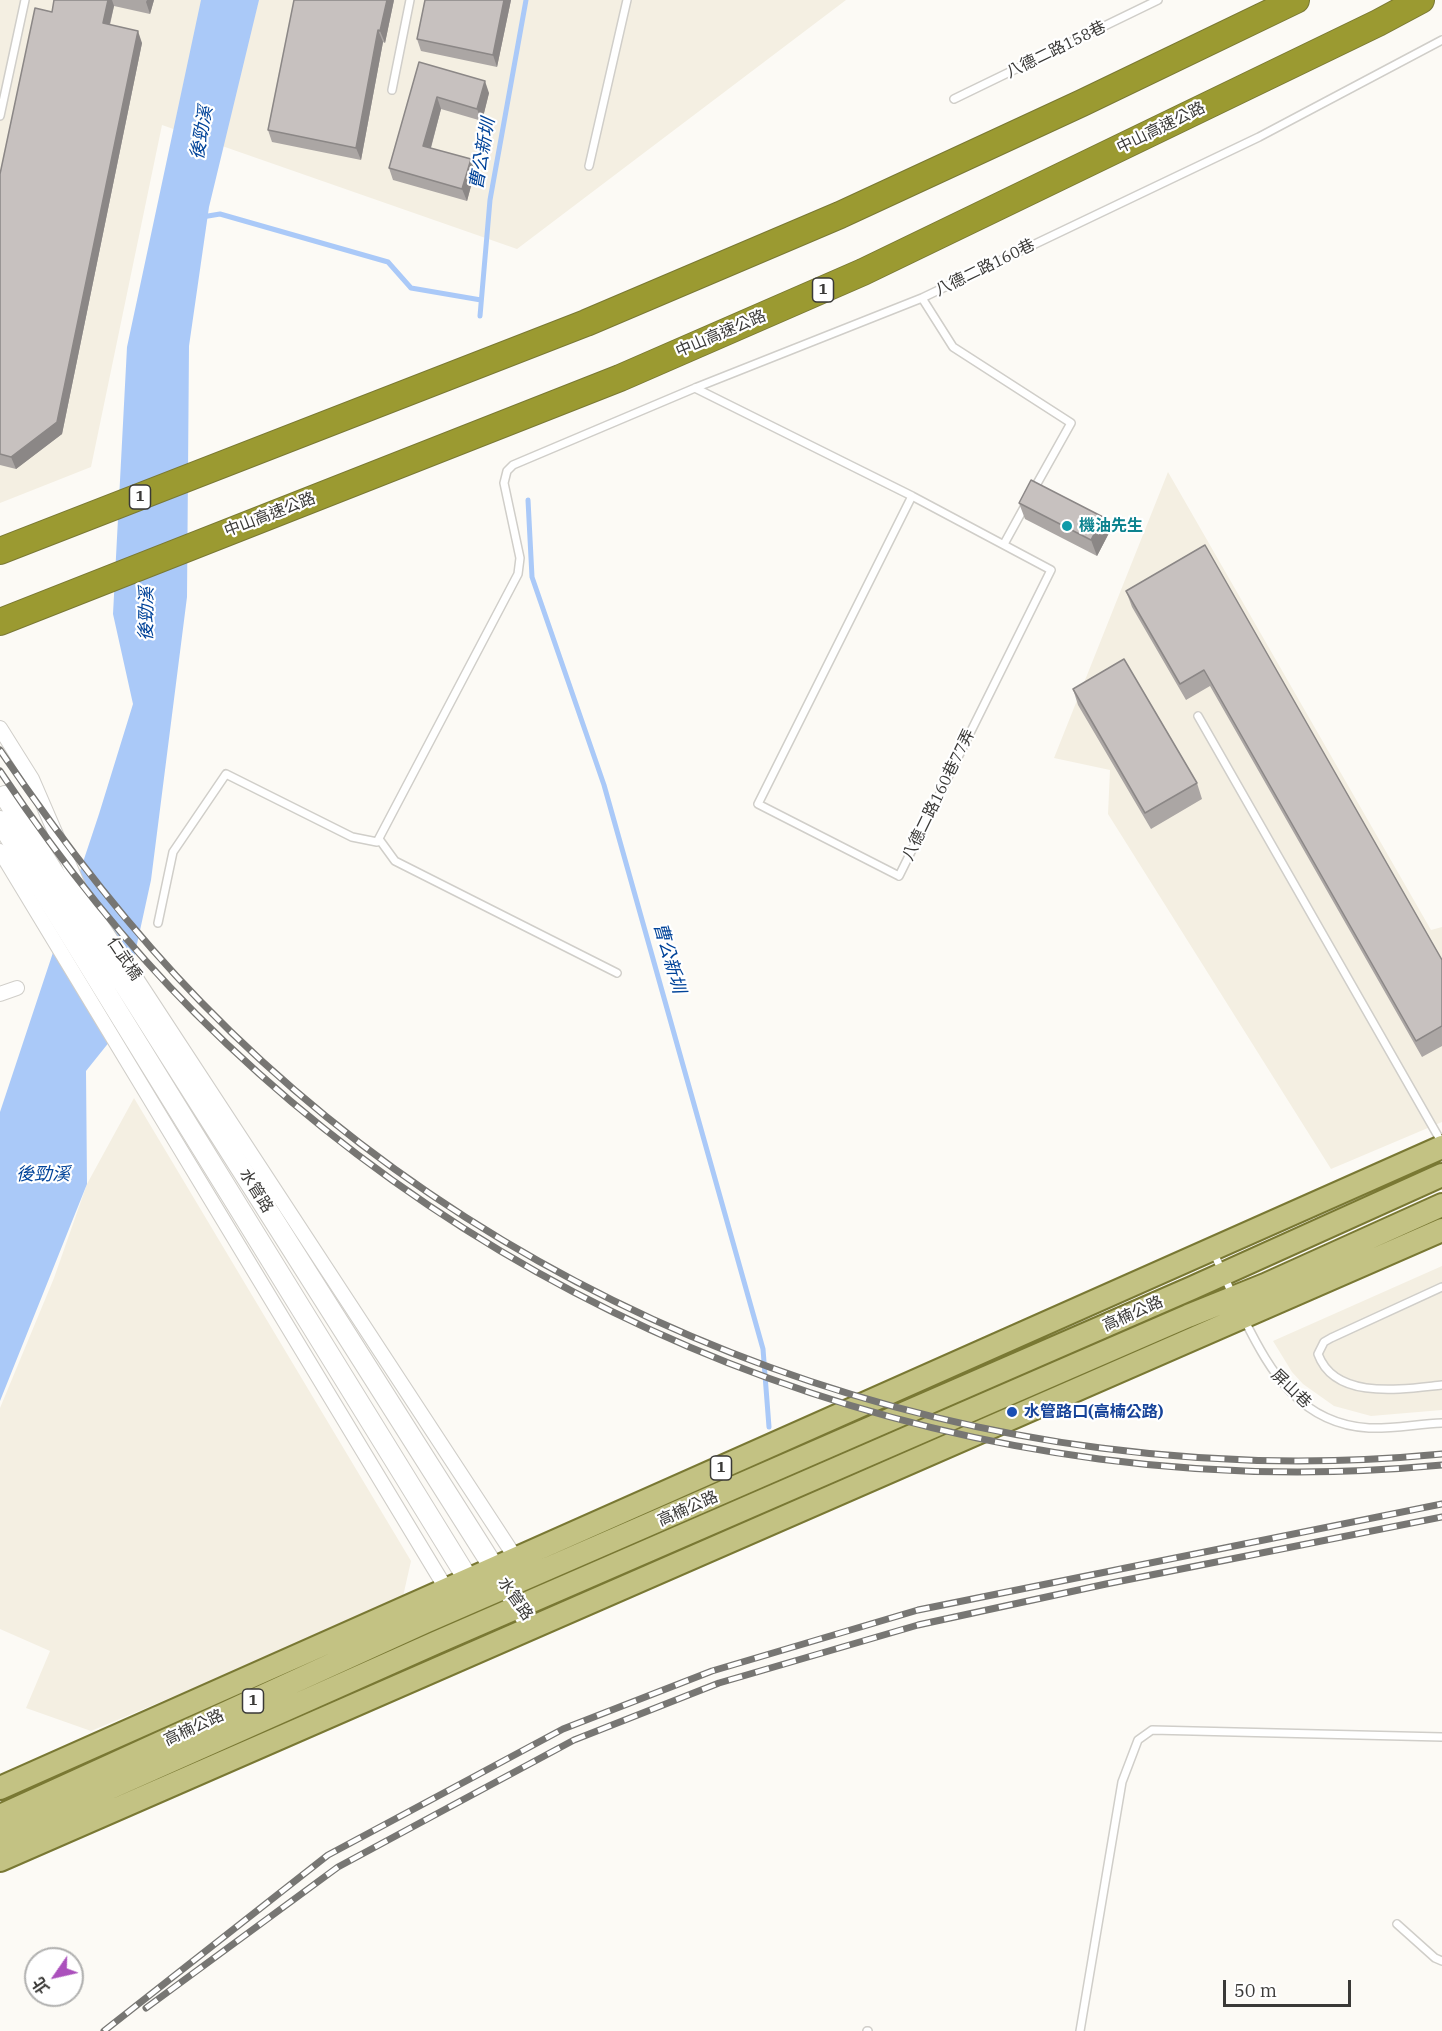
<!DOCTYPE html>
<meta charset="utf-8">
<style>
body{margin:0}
#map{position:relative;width:1442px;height:2031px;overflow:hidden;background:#fcfaf5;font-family:"IBM Plex Serif","Noto Sans TC",serif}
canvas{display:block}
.north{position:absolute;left:24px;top:1947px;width:60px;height:60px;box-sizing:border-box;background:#fff;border:2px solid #b0b0af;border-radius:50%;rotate:236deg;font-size:16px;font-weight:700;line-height:24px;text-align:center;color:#3a3937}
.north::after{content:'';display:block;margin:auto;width:21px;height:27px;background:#ab50bc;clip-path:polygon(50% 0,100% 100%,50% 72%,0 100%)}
.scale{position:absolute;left:1223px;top:1980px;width:128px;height:27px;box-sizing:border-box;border:3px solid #3a3937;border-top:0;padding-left:8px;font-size:18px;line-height:21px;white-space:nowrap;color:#3a3937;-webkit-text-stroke:4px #fff;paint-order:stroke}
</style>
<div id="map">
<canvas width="1442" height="2031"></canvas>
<div class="north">北</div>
<div class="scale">50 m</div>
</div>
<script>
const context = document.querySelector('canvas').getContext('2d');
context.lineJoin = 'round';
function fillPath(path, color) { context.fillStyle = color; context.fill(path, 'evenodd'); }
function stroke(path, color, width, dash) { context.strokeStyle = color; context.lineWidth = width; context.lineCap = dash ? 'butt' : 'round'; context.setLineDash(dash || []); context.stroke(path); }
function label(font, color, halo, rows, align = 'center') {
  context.font = font + ' "IBM Plex Serif","Noto Sans TC",serif'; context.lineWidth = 4.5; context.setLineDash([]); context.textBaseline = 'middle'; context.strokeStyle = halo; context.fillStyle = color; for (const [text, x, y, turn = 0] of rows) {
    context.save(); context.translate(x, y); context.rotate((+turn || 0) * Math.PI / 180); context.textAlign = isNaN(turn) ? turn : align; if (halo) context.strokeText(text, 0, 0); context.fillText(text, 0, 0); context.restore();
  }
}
const built = new Path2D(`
 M0,0H846L517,249L162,125L91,467L0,503Z
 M1168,472L1431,930L1442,927V1122L1331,1169L1108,814L1110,770L1054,758Z
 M134,1098L411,1561L402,1601L91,1731L26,1708L50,1651L0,1629V1408L54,1278L87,1184Z
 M1442,1266V1410L1371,1416L1334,1406L1303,1384L1292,1372L1273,1341Z`);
const water = new Path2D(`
 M201,0H259L209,207L189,346L187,597L151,880L118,1031L86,1071L87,1184L0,1401V1112L99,814L133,704L113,614L127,347Z`);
const stream = new Path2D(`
 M202,217L220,214L388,262L411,288L481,300
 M480,316L490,200L526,0
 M528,500L532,577L604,785L763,1349L769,1427`);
const lane = new Path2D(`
 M392,90L410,0
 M954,99L1158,0
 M0,116L25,0
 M589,166L627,0
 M922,298L953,347L1071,423L1034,489
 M695,388L912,496L1051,570L899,876L758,804L912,496
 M1004,544L1026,504
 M1198,716L1442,1143
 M379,839L395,861L617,973
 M158,923L173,852L226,774L352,837L377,842L518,574L520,558L504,483L507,471L513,465L695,388L922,298L1259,137L1442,40
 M1213,1251L1233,1296
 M1442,1287L1331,1338L1324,1342L1318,1354C1335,1401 1403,1389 1442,1385
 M1244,1319C1271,1373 1301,1424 1369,1428C1392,1429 1418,1424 1442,1423
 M1397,1924L1435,1958L1442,1961
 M867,2031H868
 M1080,2031L1122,1782L1138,1740L1152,1730L1442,1737`);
const street = new Path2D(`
 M0,728L32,779L83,897L519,1563
 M0,851L450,1595
 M0,994L17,988`);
const secondary = new Path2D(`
 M5,796L531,1626
 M0,821L476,1592`);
const primary = new Path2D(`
 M0,1788L1442,1147
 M0,1816L425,1622L1192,1288L1442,1175
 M0,1837L435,1643L1188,1316L1265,1285L1442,1205
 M0,1860L1442,1230`);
const highway = new Path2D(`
 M0,551L586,323L840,215L1082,103L1296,0
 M0,622L620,378L863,272L1378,23L1421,0`);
const rail = new Path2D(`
 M0,750C61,840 125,924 201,1002C520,1330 987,1498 1442,1454
 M0,771C58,858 122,940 196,1014C522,1340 982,1509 1442,1465
 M146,2008L338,1867L574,1740L719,1683L918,1625L1106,1584L1442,1517
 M104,2031L328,1855L563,1729L712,1671L918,1610L1442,1504`);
const wall = new Path2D(`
 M54,0H154L150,14L114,6L110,25L142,43L62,434L16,469L0,465V174L52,12Z
 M394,0L385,43L383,42L361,160L272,142L268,130Z
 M425,0H511L497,67L421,51L417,39Z
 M419,62L489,93L482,121L441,109L431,148L475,171L467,201L393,180L389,168Z
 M1019,503L1109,533L1097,556L1025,519Z
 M1205,545L1442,960V1046L1422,1057L1210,686L1186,700L1132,607L1126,591Z
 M1073,689L1197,783L1202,799L1151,829L1078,705Z`);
const shadedWall = new Path2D(`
 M108,0H112L114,6L107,35L103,23Z
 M147,0H154L150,14L146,2Z
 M387,0H394L385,43L380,31Z
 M504,0H511L497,67L493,55Z
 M378,30L383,42L361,160L356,148Z
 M138,31L142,43L62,434L16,469L11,457Z
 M485,81L489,93L482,121L477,109Z
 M437,97L441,109L428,158L423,146Z
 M471,159L475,171L467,201L462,189Z
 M1103,517L1109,533L1097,556L1091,540Z`);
const building = new Path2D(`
 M54,0H108L103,23L138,31L57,422L11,457L0,454V174L35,8L52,12Z
 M294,0H387L380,31L378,30L356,148L268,130Z
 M425,0H504L493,55L417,39Z
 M419,62L485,81L477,109L437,97L423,146L471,159L462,189L389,168Z
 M1031,480L1103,517L1091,540L1019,503Z
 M1205,545L1442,960V1026L1416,1041L1204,670L1180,684L1126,591Z
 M1124,659L1197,783L1145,813L1073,689Z`);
const markers = [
 [1067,526,6,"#0f9aa8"],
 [1012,1412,6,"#1a4fb4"]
];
const shields = [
 [823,290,21],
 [140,497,21],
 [721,1468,21],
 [253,1701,21]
];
const shieldNames = [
 ["1",823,290],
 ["1",140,497],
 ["1",721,1468],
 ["1",253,1701]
];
const streetNames = [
 ["八德二路158巷",1056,50,-26],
 ["中山高速公路",1161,128,-26],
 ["八德二路160巷",985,268,-26],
 ["中山高速公路",721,334,-23],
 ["中山高速公路",270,515,-21],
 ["八德二路160巷77弄",939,795,-64],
 ["仁武橋",124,959,56],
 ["水管路",256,1191,58],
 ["高楠公路",1133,1314,-24],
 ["屏山巷",1291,1389,44],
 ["高楠公路",688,1509,-24],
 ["水管路",515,1599,55],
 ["高楠公路",194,1728,-25]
];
const cultureNames = [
 ["機油先生",1079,526]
];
const transitNames = [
 ["水管路口(高楠公路)",1024,1412]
];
const waterNames = [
 ["後勁溪",202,133,-80],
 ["曹公新圳",483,154,-80],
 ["後勁溪",147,614,-89],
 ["曹公新圳",669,958,74],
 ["後勁溪",43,1175]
];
fillPath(built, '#f4efe2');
fillPath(water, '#aac9f8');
stroke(stream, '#aac9f8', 5);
stroke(lane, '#d0cec9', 10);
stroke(street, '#d0cec9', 16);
stroke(secondary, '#d0cec9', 22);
stroke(primary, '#797833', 26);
stroke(highway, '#797833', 28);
stroke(lane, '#fff', 7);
stroke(street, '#fff', 14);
stroke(secondary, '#fff', 20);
stroke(primary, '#c3c283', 22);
stroke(highway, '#9b9a31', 26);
stroke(rail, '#777673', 7);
stroke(rail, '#fff', 4.5, [14]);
fillPath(wall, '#aba6a4');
fillPath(shadedWall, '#8b8786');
fillPath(building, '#c7c1bf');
stroke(building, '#8b8786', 1.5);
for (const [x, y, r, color] of markers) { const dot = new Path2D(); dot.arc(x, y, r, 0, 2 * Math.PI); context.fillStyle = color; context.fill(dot); stroke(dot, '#fff', 2); }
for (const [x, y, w] of shields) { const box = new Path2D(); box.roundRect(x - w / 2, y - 12, w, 24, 4.5); context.fillStyle = '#fff'; context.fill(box); stroke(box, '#3a3937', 1.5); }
label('bold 15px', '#3a3937', null, shieldNames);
label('16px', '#3a3937', '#fff', streetNames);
label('bold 16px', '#0d838f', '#fff', cultureNames, 'left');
label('bold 16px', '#164399', '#fff', transitNames, 'left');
label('italic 18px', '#004399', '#fff', waterNames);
</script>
